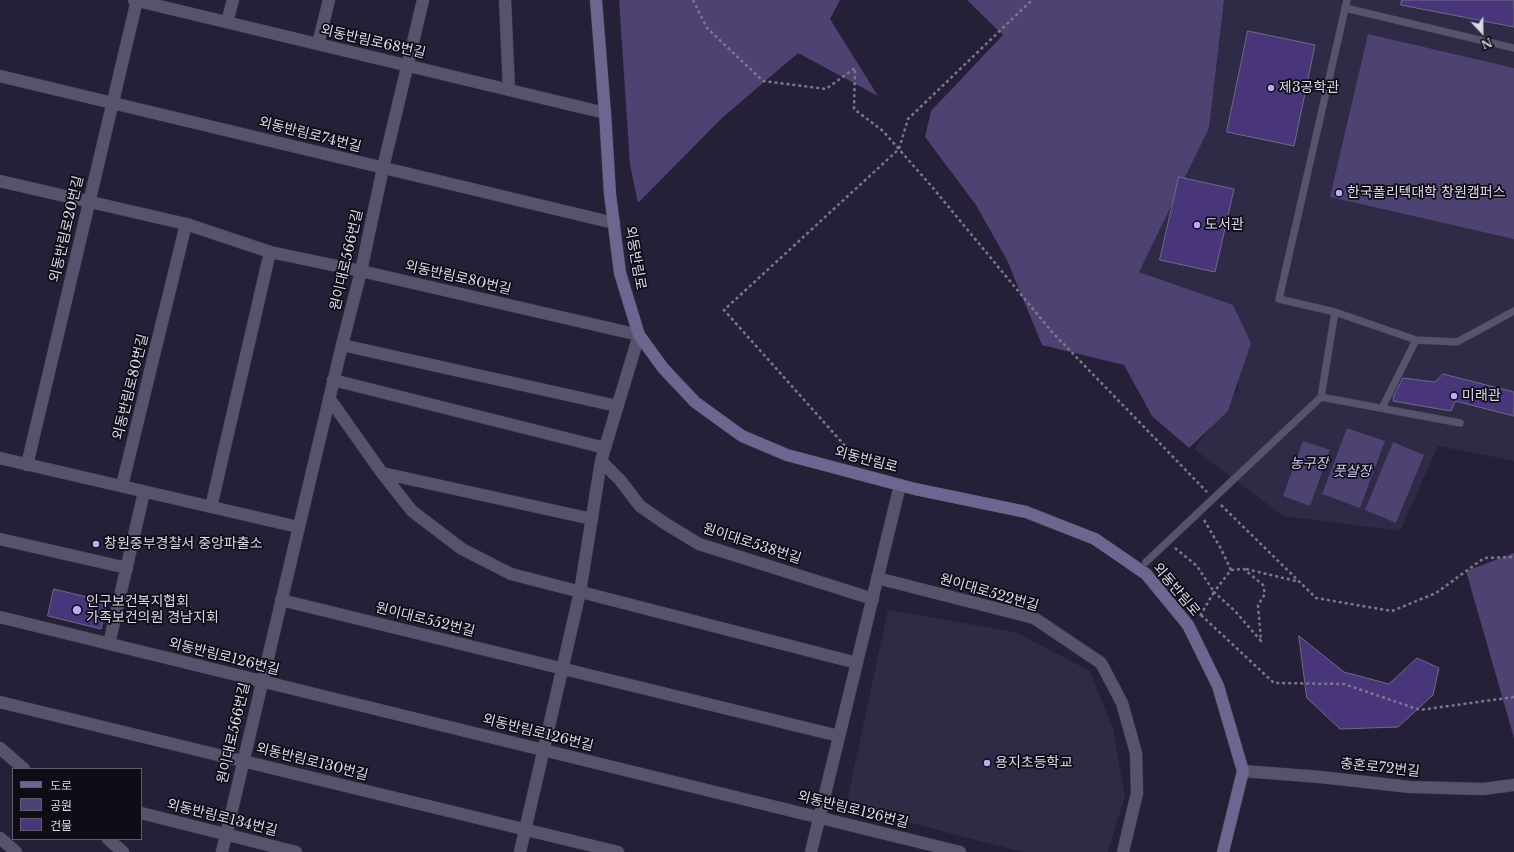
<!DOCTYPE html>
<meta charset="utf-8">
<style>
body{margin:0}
#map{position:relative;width:1514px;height:852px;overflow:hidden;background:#252037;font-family:"Libre Baskerville","Noto Sans KR",serif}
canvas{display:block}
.legend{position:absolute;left:12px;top:768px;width:130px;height:72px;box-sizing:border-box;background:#0e0c16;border:1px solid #605e6a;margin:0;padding:5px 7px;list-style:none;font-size:12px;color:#dad8e7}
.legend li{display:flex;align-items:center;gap:8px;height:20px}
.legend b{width:20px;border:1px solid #605e6a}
.north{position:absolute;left:1462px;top:12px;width:40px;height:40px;-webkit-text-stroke:3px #0e0c16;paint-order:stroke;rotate:158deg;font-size:11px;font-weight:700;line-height:16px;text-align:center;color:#dad8e7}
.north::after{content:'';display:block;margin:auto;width:14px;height:18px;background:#dad8e7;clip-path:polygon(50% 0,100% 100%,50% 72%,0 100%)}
</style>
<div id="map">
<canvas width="1514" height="852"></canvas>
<ul class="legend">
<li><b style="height:5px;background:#6e6590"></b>도로</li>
<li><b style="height:11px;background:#4d4271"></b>공원</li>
<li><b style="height:11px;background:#49367a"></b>건물</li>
</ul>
<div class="north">N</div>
</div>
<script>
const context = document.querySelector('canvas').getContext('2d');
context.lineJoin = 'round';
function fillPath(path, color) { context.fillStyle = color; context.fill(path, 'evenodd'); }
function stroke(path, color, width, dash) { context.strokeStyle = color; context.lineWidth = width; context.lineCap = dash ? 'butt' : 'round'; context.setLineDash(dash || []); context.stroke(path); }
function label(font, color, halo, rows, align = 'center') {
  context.font = font + ' "Libre Baskerville","Noto Sans KR",serif'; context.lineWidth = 3.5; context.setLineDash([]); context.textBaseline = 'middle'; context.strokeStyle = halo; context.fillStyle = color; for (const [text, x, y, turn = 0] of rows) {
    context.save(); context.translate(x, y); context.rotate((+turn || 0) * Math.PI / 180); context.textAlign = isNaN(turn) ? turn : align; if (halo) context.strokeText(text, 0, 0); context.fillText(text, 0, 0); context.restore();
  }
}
const built = new Path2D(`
 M1216,0H1514V461L1438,446L1400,531L1283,516L1194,449L1238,390L1237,326L1123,273Z
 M888,610L1015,632L1090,671L1113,729L1125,796L1108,852H1022L846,806Z`);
const green = new Path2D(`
 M619,0H840L830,19L878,96L798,53L722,118L638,203L630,165Z
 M967,0H1224L1209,128L1139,272L1233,305L1251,343L1228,411L1189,448L1152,416L1124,365L1042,345L1007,260L976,205L925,137L931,111L1003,35Z
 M1368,34L1514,68V239L1330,197Z
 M1347,428L1385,441L1360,508L1322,494Z
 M1303,441L1330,450L1310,506L1283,496Z
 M1393,442L1424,455L1396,523L1365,510Z
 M1514,553V738L1466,571Z`);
const building = new Path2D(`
 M1402,0H1514V27L1401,5Z
 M1248,31L1315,45L1294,146L1227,132Z
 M1179,177L1234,189L1215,272L1160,260Z
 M1443,374L1514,392V416L1455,401L1451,411L1393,401L1394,395L1403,378L1435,382Z
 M54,589L107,602L101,629L48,616Z
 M1299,636L1344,672L1389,684L1417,658L1439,668L1433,695L1398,727L1340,729L1307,698Z`);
const path = new Path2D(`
 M693,0L707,28L763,81L826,89L855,68L854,109L883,131L933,188L1052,332L1207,492
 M855,460V457L724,310L899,149L908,119L1032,0
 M1221,505L1316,598L1392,611L1436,593L1484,558L1514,557
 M1204,520L1220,547L1231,570L1214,592L1235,611L1261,641L1258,605L1265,594L1263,585L1244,569L1231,570
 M1175,548L1197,566L1214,592L1200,616
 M1246,569L1300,582
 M1201,615L1274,683L1344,684L1420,710L1514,697`);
const lane = new Path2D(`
 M1347,0L1279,299L1335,312L1416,340L1457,342L1514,311
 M1345,8L1514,48
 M1321,397L1460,423
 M1382,408L1416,340
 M1146,562L1321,397L1335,312`);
const street = new Path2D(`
 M134,0L605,113
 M505,0L509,90
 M227,22L233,0
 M318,44L329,0
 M0,76L614,223
 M0,181L186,224L270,252L361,271L639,335L601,461L580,592L520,852
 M342,345L617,406
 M333,380L605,448
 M329,398L382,473L412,511L462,549L511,574L857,663
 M0,458L298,527
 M601,461L620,480L640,506L666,524L699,544L873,599
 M27,465L137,0
 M382,473L592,519
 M122,486L186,224
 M211,507L270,252
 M0,539L127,568
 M877,578L1034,618L1101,663L1122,703L1136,753L1137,793L1123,852
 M281,600L839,736
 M0,617L960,852
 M109,644L144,492
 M0,702L618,852
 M0,748L24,769
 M1243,771L1320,777L1410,787L1483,789L1514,785
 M141,813L296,852
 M0,838L16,852
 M108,839L123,852
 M222,852L342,345L361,271L383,168L423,0
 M811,852L900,485`);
const secondary = new Path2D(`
 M596,0L605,113L610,194L620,273L639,335L663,368L695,402L742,436L787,455L915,489L1026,512L1095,539L1146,574L1188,625L1218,686L1243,771L1223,852`);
const markers = [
 [1271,88,4,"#baaaf7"],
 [1339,193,4,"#baaaf7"],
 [1197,225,4,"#baaaf7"],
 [1454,396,4,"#baaaf7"],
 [96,544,4,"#baaaf7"],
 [77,610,5,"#baaaf7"],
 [987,763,4,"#baaaf7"]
];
const streetNames = [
 ["외동반림로68번길",373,42,13],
 ["외동반림로74번길",310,135,14],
 ["외동반림로20번길",67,229,-77],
 ["외동반림로",635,258,80],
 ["원이대로566번길",347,260,-77],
 ["외동반림로80번길",458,278,13],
 ["외동반림로80번길",131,387,-76],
 ["외동반림로",866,460,15],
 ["원이대로538번길",752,544,18],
 ["외동반림로",1176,590,50],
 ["원이대로522번길",989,593,16],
 ["원이대로552번길",425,620,14],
 ["외동반림로126번길",224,657,14],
 ["원이대로566번길",234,733,-77],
 ["외동반림로126번길",538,733,14],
 ["외동반림로130번길",312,762,14],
 ["충혼로72번길",1380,768,6],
 ["외동반림로126번길",853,810,14],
 ["외동반림로134번길",222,818,14]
];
const poiNames = [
 ["제3공학관",1279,88],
 ["한국폴리텍대학 창원캠퍼스",1347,193],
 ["도서관",1205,225],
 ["미래관",1462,396],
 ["창원중부경찰서 중앙파출소",104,544],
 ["인구보건복지협회",86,602],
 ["가족보건의원 경남지회",86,618],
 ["용지초등학교",995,763]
];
const parkNames = [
 ["농구장",1309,464],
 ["풋살장",1352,472]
];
fillPath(built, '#2f2a45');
fillPath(green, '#4d4271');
fillPath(building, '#49367a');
stroke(building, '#6f6a85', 1);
stroke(lane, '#403b4d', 8);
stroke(street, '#403b4d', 13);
stroke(secondary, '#403b4d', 13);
stroke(path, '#7c788b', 2.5, [3, 3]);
stroke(lane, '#57536c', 7);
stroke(street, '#57536c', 12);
stroke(secondary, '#6e6590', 12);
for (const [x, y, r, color] of markers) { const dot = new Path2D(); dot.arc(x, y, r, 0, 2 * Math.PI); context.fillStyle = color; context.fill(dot); stroke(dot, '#0e0c16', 1.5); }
label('14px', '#dad8e7', '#0e0c16', streetNames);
label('14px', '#dad8e7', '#0e0c16', poiNames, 'left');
label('italic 14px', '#cfc8f1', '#0e0c16', parkNames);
</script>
